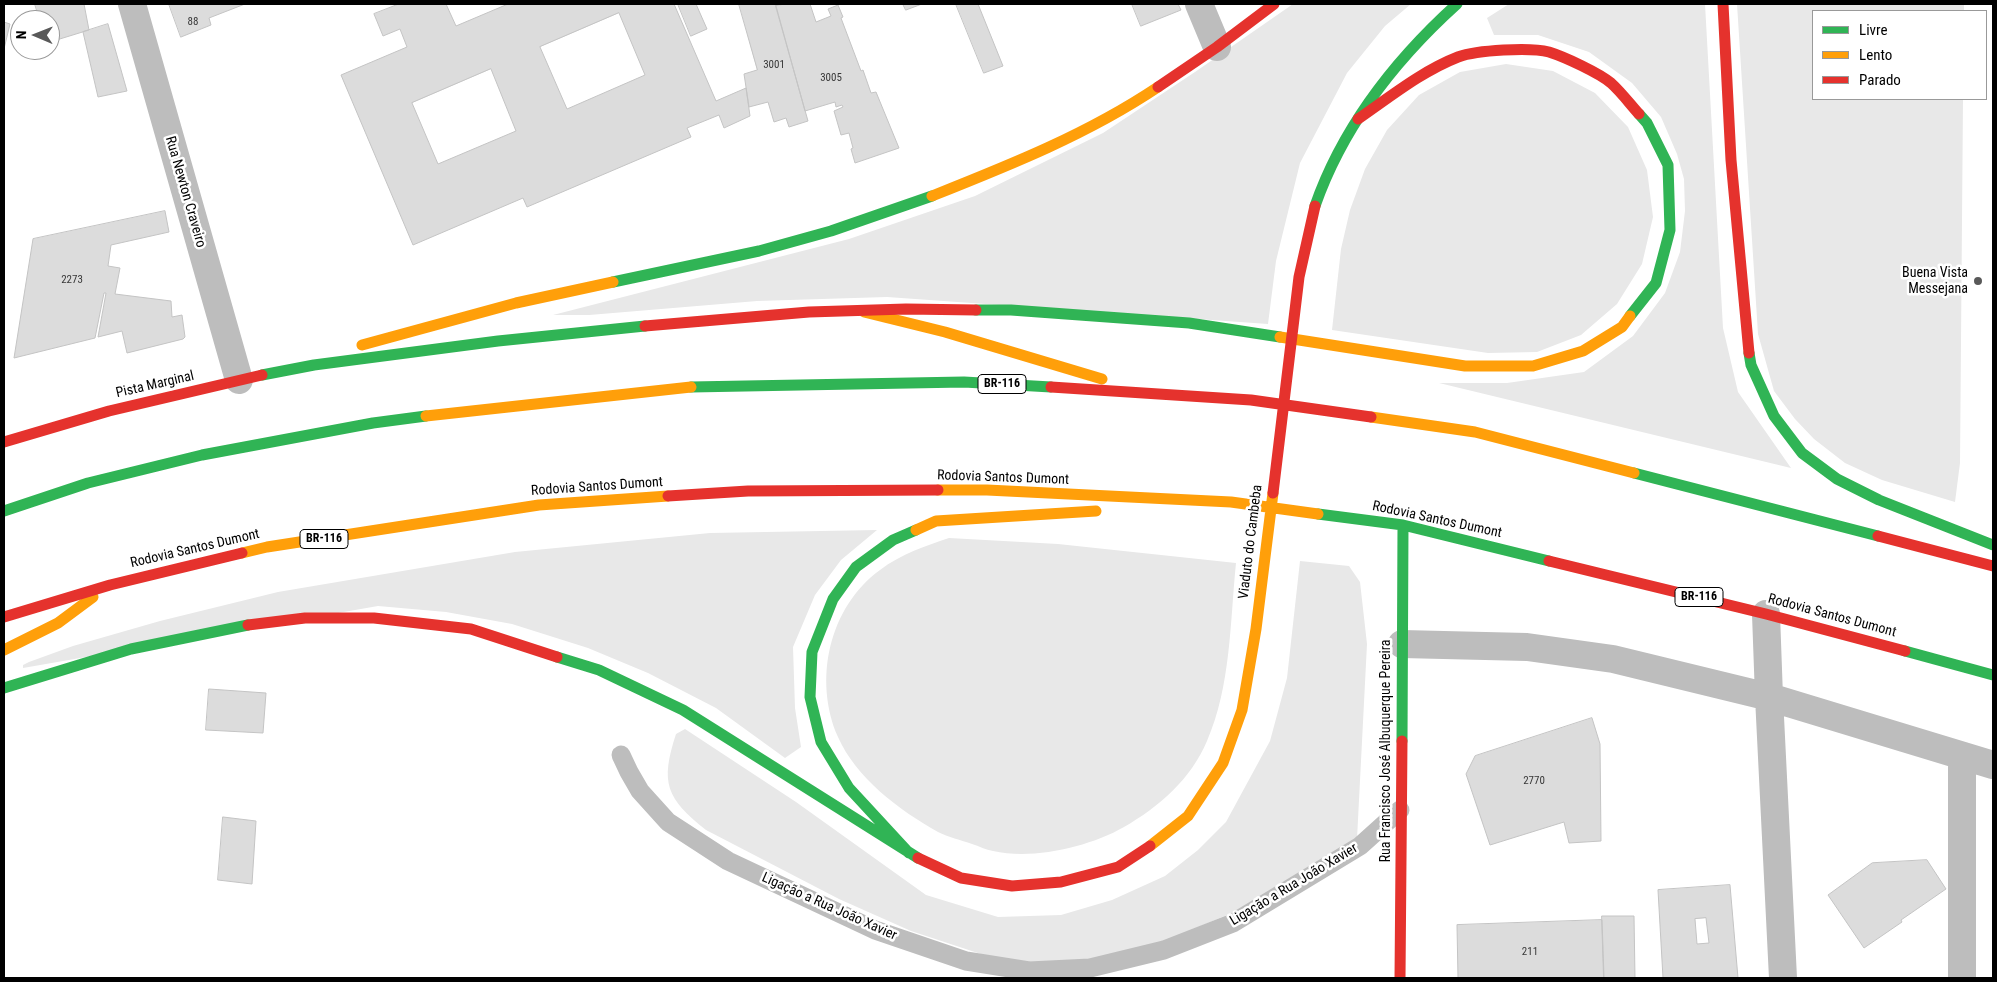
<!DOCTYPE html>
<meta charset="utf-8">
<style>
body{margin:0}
#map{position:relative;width:1997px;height:982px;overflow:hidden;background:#fff;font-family:"Roboto Condensed",sans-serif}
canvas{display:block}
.frame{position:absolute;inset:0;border:5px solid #000;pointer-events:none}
.legend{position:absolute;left:1812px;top:10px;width:175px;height:90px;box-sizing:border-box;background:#fff;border:1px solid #999;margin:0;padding:6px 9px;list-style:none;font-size:15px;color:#000}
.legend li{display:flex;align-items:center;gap:10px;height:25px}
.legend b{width:25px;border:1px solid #999}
.north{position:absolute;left:10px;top:10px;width:50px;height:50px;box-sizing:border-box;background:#fff;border:1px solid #999;border-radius:50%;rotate:271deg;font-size:14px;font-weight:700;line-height:20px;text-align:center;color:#000}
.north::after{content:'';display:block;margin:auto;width:18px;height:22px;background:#595959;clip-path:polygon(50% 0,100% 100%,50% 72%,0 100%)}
</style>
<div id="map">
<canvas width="1997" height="982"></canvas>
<div class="frame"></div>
<ul class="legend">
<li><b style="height:6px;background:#30b455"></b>Livre</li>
<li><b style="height:6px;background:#ff9f0a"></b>Lento</li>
<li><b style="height:6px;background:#e5322d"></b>Parado</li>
</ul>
<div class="north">N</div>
</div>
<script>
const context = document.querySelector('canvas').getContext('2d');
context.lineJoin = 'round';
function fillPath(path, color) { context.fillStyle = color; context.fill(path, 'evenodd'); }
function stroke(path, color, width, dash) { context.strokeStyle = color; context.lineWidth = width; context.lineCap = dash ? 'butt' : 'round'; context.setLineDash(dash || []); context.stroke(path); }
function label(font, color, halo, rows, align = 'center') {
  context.font = font + ' "Roboto Condensed",sans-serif'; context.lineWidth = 5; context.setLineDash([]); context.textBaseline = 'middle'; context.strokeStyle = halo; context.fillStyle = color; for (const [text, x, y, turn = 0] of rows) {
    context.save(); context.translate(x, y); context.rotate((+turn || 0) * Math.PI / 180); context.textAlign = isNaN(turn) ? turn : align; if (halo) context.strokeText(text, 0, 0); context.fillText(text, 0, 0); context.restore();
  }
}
const green = new Path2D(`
 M1293,4H1411L1385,26L1347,73L1300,163L1276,261L1268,324L887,297L757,301L589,315H553L849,239L975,196L1103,133L1195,72Z
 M1509,4H1705L1723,328L1738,392L1791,468L1439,383H1507L1584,372L1633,336L1665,293L1680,252L1685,211L1684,179L1677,154L1661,117L1632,83L1589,52L1538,35H1494L1487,18Z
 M1737,4H1964V11H1813V99H1963L1960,463L1955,502L1882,480L1845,463L1814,439L1795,419L1774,391L1758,334Z
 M1506,64L1553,71L1595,93L1628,127L1647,170L1653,217L1642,264L1617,304L1581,335L1537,352L1488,353L1332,330L1341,249L1350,210L1365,169L1387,130L1419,95L1460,72Z
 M877,530L841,560L815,595L793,647L795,708L801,747L785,758L716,708L648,673L588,648L512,624L446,612L378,606L23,668V665L29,662L73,646L160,621L278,592L515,552L710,533Z
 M949,538L1058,544L1236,563C1230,622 1231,686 1207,741C1191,779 1159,807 1124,827C1089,847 1033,860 993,851C986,850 979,846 972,844C961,840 948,837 938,832C899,810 856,778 838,737C813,680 829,607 880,570C901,554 925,546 949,538Z
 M1300,561L1349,566L1360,582L1367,644L1357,839L1239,910L1150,947L1077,963L1024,966L993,958L911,931L839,899L706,830C666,798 660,783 676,734L685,729L796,802L926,895L998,917L1061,915L1112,900L1165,876L1198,850L1226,822L1270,741L1287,678Z`);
const building = new Path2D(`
 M35,4H84L89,30L50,42V20H40Z
 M169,4H245L209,18L211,25L181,37Z
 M399,4H446L456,26L508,4H674L716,101L746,88L750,116L724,128L719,115L687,128L691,137L527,207L523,198L413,245L341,75L407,47L400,29L383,36L374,14ZM619,13L645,75L567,109L540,47ZM491,69L516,131L438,164L412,103Z
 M678,4H696L707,29L691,36Z
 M739,4H775L808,121L789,127L786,118L774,122L768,102L749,107L744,74L757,70Z
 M785,4H810L816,22L831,16L828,9L838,5L843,17L841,18L861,71L863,70L871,93L876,92L899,148L855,163L851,149L853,148L849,133L841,135L834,111L843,107L842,105L836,107L835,102L805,111L776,6Z
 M903,4H922L906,10Z
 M956,4H978L1003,66L984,73Z
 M1132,4H1178L1181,10L1141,26Z
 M4,22L10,24L4,49Z
 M108,24L127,91L98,97L83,32Z
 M165,211L169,232L111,245L108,266L120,268L115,294L171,301L172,317L182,315L185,337L183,339L127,353L122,331L98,337L106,293H104L95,338L14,358L33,239Z
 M209,689L266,693L263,733L206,730Z
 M1592,718L1600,744L1601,841L1569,843L1564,822L1490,845L1466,774L1475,756Z
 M223,817L256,821L252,884L218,880Z
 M1927,860L1946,889L1901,920L1902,922L1864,948L1828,895L1872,863Z
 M1730,885L1738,978H1663L1658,890ZM1706,918L1709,943L1697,944L1695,919Z
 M1602,916H1634L1635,978H1604Z
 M1602,920L1604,978H1458L1457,925Z`);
const lane = new Path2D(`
 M621,755L629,772L640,791L668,822L728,861L875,930L966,961L1029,971L1090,968L1164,950L1233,923L1360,846L1400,810`);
const street = new Path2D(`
 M132,4L239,380
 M1199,4L1217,47
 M1766,614L1769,697L1783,978
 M1402,644L1527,647L1613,659L1769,697L1993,765
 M1962,756V978`);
const fast = new Path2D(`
 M1315,206C1343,126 1395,60 1457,4
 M613,282L759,251L831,231L932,196
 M976,310H1011L1189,323L1280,337
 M1630,316L1656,283L1670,230L1668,165L1647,123L1639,114
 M1749,353L1751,365L1774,416L1802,453L1837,479L1879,500L1993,545
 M262,375L314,365L498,341L645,326
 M691,387L964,382L1051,387
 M1634,473L1878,536
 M4,511L88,483L202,455L373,423L426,416
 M1318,514L1403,525L1549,561
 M1905,651L1993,675
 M557,657L599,670L683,710L918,858
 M4,688L131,649L248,625
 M1402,741L1403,525
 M909,853L849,788L821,742L810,697L812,652L833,599L856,567L893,540L916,530`);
const slow = new Path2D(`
 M932,196C1010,165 1088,134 1158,87
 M864,312L945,332L1102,379
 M1280,337L1465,366H1533L1583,351L1622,327L1630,316
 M362,345L516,303L613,282
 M426,416L691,387
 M1371,417L1475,432L1634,473
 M938,490H987L1231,502L1318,514
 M916,530L936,521L1096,511
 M242,553L267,547L539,505L668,496
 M4,650L58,623L93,597
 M1150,846L1188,816L1223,763L1242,710L1256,629L1273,493`);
const jam = new Path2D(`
 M1723,4L1731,160L1749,353
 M1158,87L1217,47L1274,4
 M1358,119C1390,97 1422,71 1458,57C1477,50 1530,47 1549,52C1565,57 1599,73 1611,83C1621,92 1630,104 1639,114
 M645,326L809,312L906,309L976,310
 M1051,387L1251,400L1371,417
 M4,442L109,411L262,375
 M1273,493L1299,277L1315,206
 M668,496L748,491L938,490
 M1878,536L1993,566
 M1549,561L1766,614L1905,651
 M4,617L110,585L242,553
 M248,625L305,618H374L471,629L557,657
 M918,858L961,878L1012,886L1061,882L1118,867L1150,846
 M1400,978L1402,741`);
const markers = [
 [1978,281,5,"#595959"]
];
const numberNames = [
 ["88",193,22],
 ["3001",774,65],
 ["3005",831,78],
 ["2273",72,280],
 ["2770",1534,781],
 ["211",1530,952]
];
const shields = [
 [1002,384,48],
 [324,539,48],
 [1699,597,48]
];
const shieldNames = [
 ["BR-116",1002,384],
 ["BR-116",324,539],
 ["BR-116",1699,597]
];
const streetNames = [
 ["Rua Newton Craveiro",185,192,74],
 ["Pista Marginal",155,385,-13],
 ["Rodovia Santos Dumont",1003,478,2],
 ["Rodovia Santos Dumont",597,487,-4],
 ["Rodovia Santos Dumont",1437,520,12],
 ["Viaduto do Cambeba",1251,542,-83],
 ["Rodovia Santos Dumont",195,549,-13],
 ["Rodovia Santos Dumont",1832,616,15],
 ["Rua Francisco José Albuquerque Pereira",1386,751,-90],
 ["Ligação a Rua João Xavier",1294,885,-31],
 ["Ligação a Rua João Xavier",829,907,24]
];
const poiNames = [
 ["Buena Vista",1968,273],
 ["Messejana",1968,289]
];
fillPath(green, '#e8e8e8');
fillPath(building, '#dcdcdc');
stroke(building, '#c4c4c4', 1);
stroke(lane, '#bdbdbd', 19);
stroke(street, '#bdbdbd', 28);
stroke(fast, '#30b455', 11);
stroke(slow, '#ff9f0a', 11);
stroke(jam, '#e5322d', 11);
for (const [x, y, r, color] of markers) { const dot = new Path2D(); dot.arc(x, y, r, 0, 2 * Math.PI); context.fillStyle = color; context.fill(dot); stroke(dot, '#fff', 2); }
label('11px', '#373737', null, numberNames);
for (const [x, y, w] of shields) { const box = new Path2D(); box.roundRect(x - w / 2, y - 9.5, w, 19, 4); context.fillStyle = '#fff'; context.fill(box); stroke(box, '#000', 1); }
label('bold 12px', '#000', null, shieldNames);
label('14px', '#000', '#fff', streetNames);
label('14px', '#000', '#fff', poiNames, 'right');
</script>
